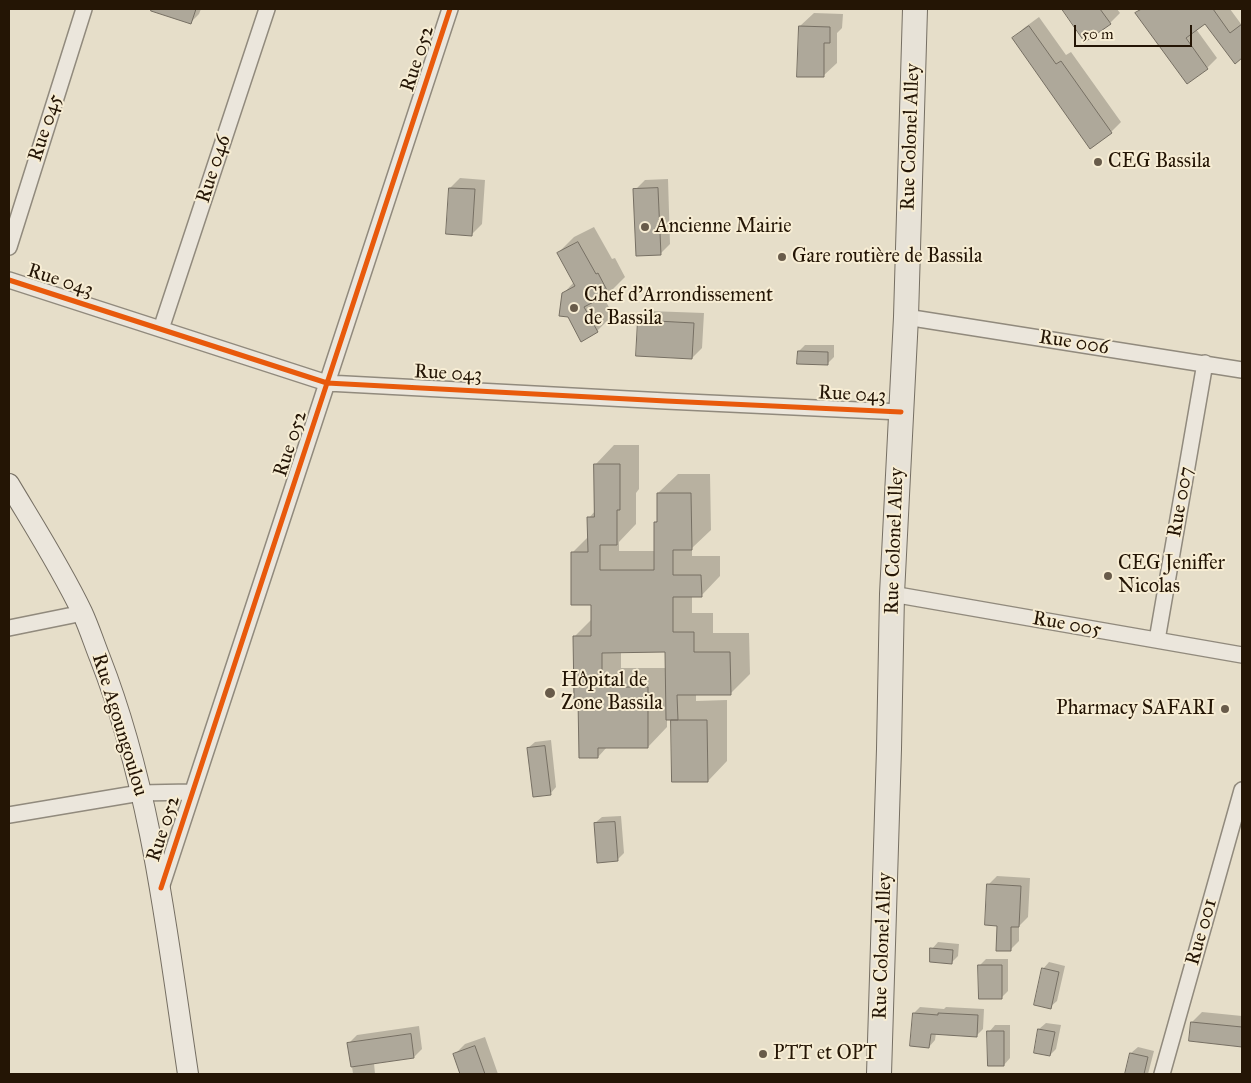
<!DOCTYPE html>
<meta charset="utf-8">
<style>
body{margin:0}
#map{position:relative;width:1251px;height:1083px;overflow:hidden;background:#e6dec9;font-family:"IM FELL Great Primer",serif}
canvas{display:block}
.frame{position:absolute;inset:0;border:10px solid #241505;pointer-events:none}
.scale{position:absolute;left:1074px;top:25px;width:118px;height:22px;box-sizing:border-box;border:2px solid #241505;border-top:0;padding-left:6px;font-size:15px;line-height:18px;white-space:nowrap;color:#241505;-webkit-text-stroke:4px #f7edd4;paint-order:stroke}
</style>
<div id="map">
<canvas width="1251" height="1083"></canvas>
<div class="frame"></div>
<div class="scale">50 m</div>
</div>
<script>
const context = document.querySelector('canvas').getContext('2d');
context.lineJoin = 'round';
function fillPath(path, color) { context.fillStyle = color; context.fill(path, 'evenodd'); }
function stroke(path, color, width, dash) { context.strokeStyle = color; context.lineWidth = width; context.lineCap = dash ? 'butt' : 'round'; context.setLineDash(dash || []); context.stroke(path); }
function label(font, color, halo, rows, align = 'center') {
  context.font = font + ' "IM FELL Great Primer",serif'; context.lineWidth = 4; context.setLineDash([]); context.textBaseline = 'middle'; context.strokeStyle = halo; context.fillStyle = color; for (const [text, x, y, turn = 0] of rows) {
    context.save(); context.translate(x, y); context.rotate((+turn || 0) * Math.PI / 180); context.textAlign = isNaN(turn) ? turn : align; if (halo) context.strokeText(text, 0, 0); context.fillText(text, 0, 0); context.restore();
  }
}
const shadow = new Path2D(`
 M170,9H201L199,14L190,23L168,16Z
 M1064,9H1117L1120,13L1110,23L1086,40Z
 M1142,9H1230L1241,24L1242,23V57L1235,62L1205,22L1196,29L1217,58L1207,68L1187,82L1137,14Z
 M814,13L843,14L842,28L837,33V63L823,76L800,26Z
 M1039,17L1066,55L1071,52L1121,122L1111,132L1014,38L1024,28Z
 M460,178L485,180L482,224L472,234L450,188Z
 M668,179L670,244L660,254L635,190L645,180Z
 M594,227L612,259L615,258L625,277L609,293L603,296L613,315L597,331L563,294L574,282L558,253L574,237Z
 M649,311L704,313L702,348L692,358L639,321Z
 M805,345H834V357L827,364L799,351Z
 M614,445H639V489L636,493V524L619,542V551H655V523L659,519L658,493L678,474H710L711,530L692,548V556H720V576L701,596H692V613H713V633H749L750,674L730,694H696V701L727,700V761L708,781L675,719H667V727L648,747H607L598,757L579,698L574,637L592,619V604L572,553L589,536V518L595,511V465ZM621,651H666L667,668H621Z
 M551,740L556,787L550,794L528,748L535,742Z
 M621,816L624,853L617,860L595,823L602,817Z
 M997,876L1030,878L1028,917L1019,926V941L1010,950L998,925L988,885Z
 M938,942L959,944L958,956L952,962L932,949Z
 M986,959H1008V991L1002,997L979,966Z
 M1049,962L1065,966L1057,1001L1050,1007L1043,969Z
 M920,1007L944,1009L946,1007L984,1009L983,1029L976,1036L936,1033L935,1040L929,1047L914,1013Z
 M1202,1012L1242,1016V1045L1190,1040L1192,1022Z
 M1046,1023L1061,1025L1056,1049L1050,1055L1035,1052L1039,1029Z
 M995,1025H1010V1058L1004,1065L989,1032Z
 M419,1026L422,1049L414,1057L374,1063L375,1074H353L349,1043L357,1035Z
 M485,1037L498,1074H462L455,1054L465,1044Z
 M1138,1047L1154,1051L1148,1074H1127L1131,1053Z`);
const building = new Path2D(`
 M151,9H196L191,24L151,11Z
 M1062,9H1100L1111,24L1085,42Z
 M1142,9H1213L1230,33L1242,24V58L1235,64L1205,24L1186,38L1208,69L1187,84L1135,13Z
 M799,26L830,27V43H824V77H797Z
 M1029,26L1056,64L1061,61L1112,133L1090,149L1012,38Z
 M449,188L475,189L472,236L446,234Z
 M658,188L661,255L636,256L633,189Z
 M578,242L596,274L598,273L609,294L584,307L598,332L581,342L568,317L559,316L562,293L575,286L557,253Z
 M638,320L694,323L692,359L636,356Z
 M798,351L828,352V365L797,364Z
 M594,464H620V510H617V545H600V570H654V522H657V493H691L692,550H673V575H701L702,597H673V632H694V652H730L731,695H677L678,720H666L665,652L602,653V687H648V748H598V758H579L578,699H574L573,636H591V605H571V552H588L587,517H594Z
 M671,720H707L708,782H672Z
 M545,746L551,795L533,797L527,748Z
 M615,822L618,861L597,863L594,823Z
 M987,884L1021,886L1019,927H1011V951H996L997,926L985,925Z
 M930,948L953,950L952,964L930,962Z
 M978,965H1002V999H979Z
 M1042,968L1059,972L1051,1009L1034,1005Z
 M913,1013L938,1015V1013L978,1015L977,1037L931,1034L929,1048L910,1046Z
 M1191,1022L1242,1027V1047L1189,1041Z
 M1038,1029L1055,1032L1050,1056L1034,1053Z
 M987,1031H1004V1066H988Z
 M411,1034L414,1058L351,1067L347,1043Z
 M475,1046L485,1074H460L453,1054Z
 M1130,1053L1148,1057L1144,1074H1125Z`);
const minor = new Path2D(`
 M9,247L84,9
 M9,280L327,383L666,401L901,412
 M906,317L1242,370
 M161,329L267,9
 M892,594L1242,655
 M9,628L83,613
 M1157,640L1205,363
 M9,815L140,793L192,792
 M161,888L450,9
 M1162,1074L1242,790`);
const secondary = new Path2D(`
 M9,484C34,526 61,568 82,612C89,627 94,643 100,658C152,791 167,934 188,1074`);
const trunk = new Path2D(`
 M879,1074L889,749L892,594L906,317L915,9`);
const cycleway = new Path2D(`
 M9,280L327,383L666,401L901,412
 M161,888L450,9`);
const markers = [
 [1098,162,5,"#685b4a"],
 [645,227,5,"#685b4a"],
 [782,257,5,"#685b4a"],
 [574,308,5,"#685b4a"],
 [1108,576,5,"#685b4a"],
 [550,693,6,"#685b4a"],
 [1225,709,5,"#685b4a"],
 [763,1054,5,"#685b4a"]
];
const streetNames = [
 ["Rue 052",418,59,-72],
 ["Rue 045",46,128,-72],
 ["Rue Colonel Alley",911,137,-88],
 ["Rue 046",214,169,-72],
 ["Rue 043",60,281,18],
 ["Rue 006",1074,343,9],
 ["Rue 043",448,374,3],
 ["Rue 043",852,395,3],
 ["Rue 052",291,444,-72],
 ["Rue 007",1181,502,-80],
 ["Rue Colonel Alley",895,541,-88],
 ["Rue 005",1067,625,10],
 ["Rue Agoungoulou",119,725,73],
 ["Rue 052",164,829,-72],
 ["Rue 001",1202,932,-74],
 ["Rue Colonel Alley",883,946,-88]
];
const poiNames = [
 ["CEG Bassila",1108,162],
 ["Ancienne Mairie",655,227],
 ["Gare routière de Bassila",792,257],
 ["Chef d'Arrondissement",584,296],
 ["de Bassila",584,319],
 ["CEG Jeniffer",1118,564],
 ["Nicolas",1118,587],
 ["Hôpital de",561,681],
 ["Zone Bassila",561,704],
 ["Pharmacy SAFARI",1215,709,"right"],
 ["PTT et OPT",773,1054]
];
fillPath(shadow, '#0003');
fillPath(building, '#aea89a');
stroke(building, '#766f63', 1);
stroke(minor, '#918a7d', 18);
stroke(secondary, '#766f63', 22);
stroke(trunk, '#766f63', 26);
stroke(minor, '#ebe6dc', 15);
stroke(secondary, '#ebe6dc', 20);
stroke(trunk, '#e7e2d7', 24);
stroke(cycleway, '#e8590c', 5);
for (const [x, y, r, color] of markers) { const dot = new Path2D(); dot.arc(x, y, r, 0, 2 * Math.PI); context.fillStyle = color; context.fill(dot); stroke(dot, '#f7edd4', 2); }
label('20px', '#241505', '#f7edd4', streetNames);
label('20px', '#241505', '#f7edd4', poiNames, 'left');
</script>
